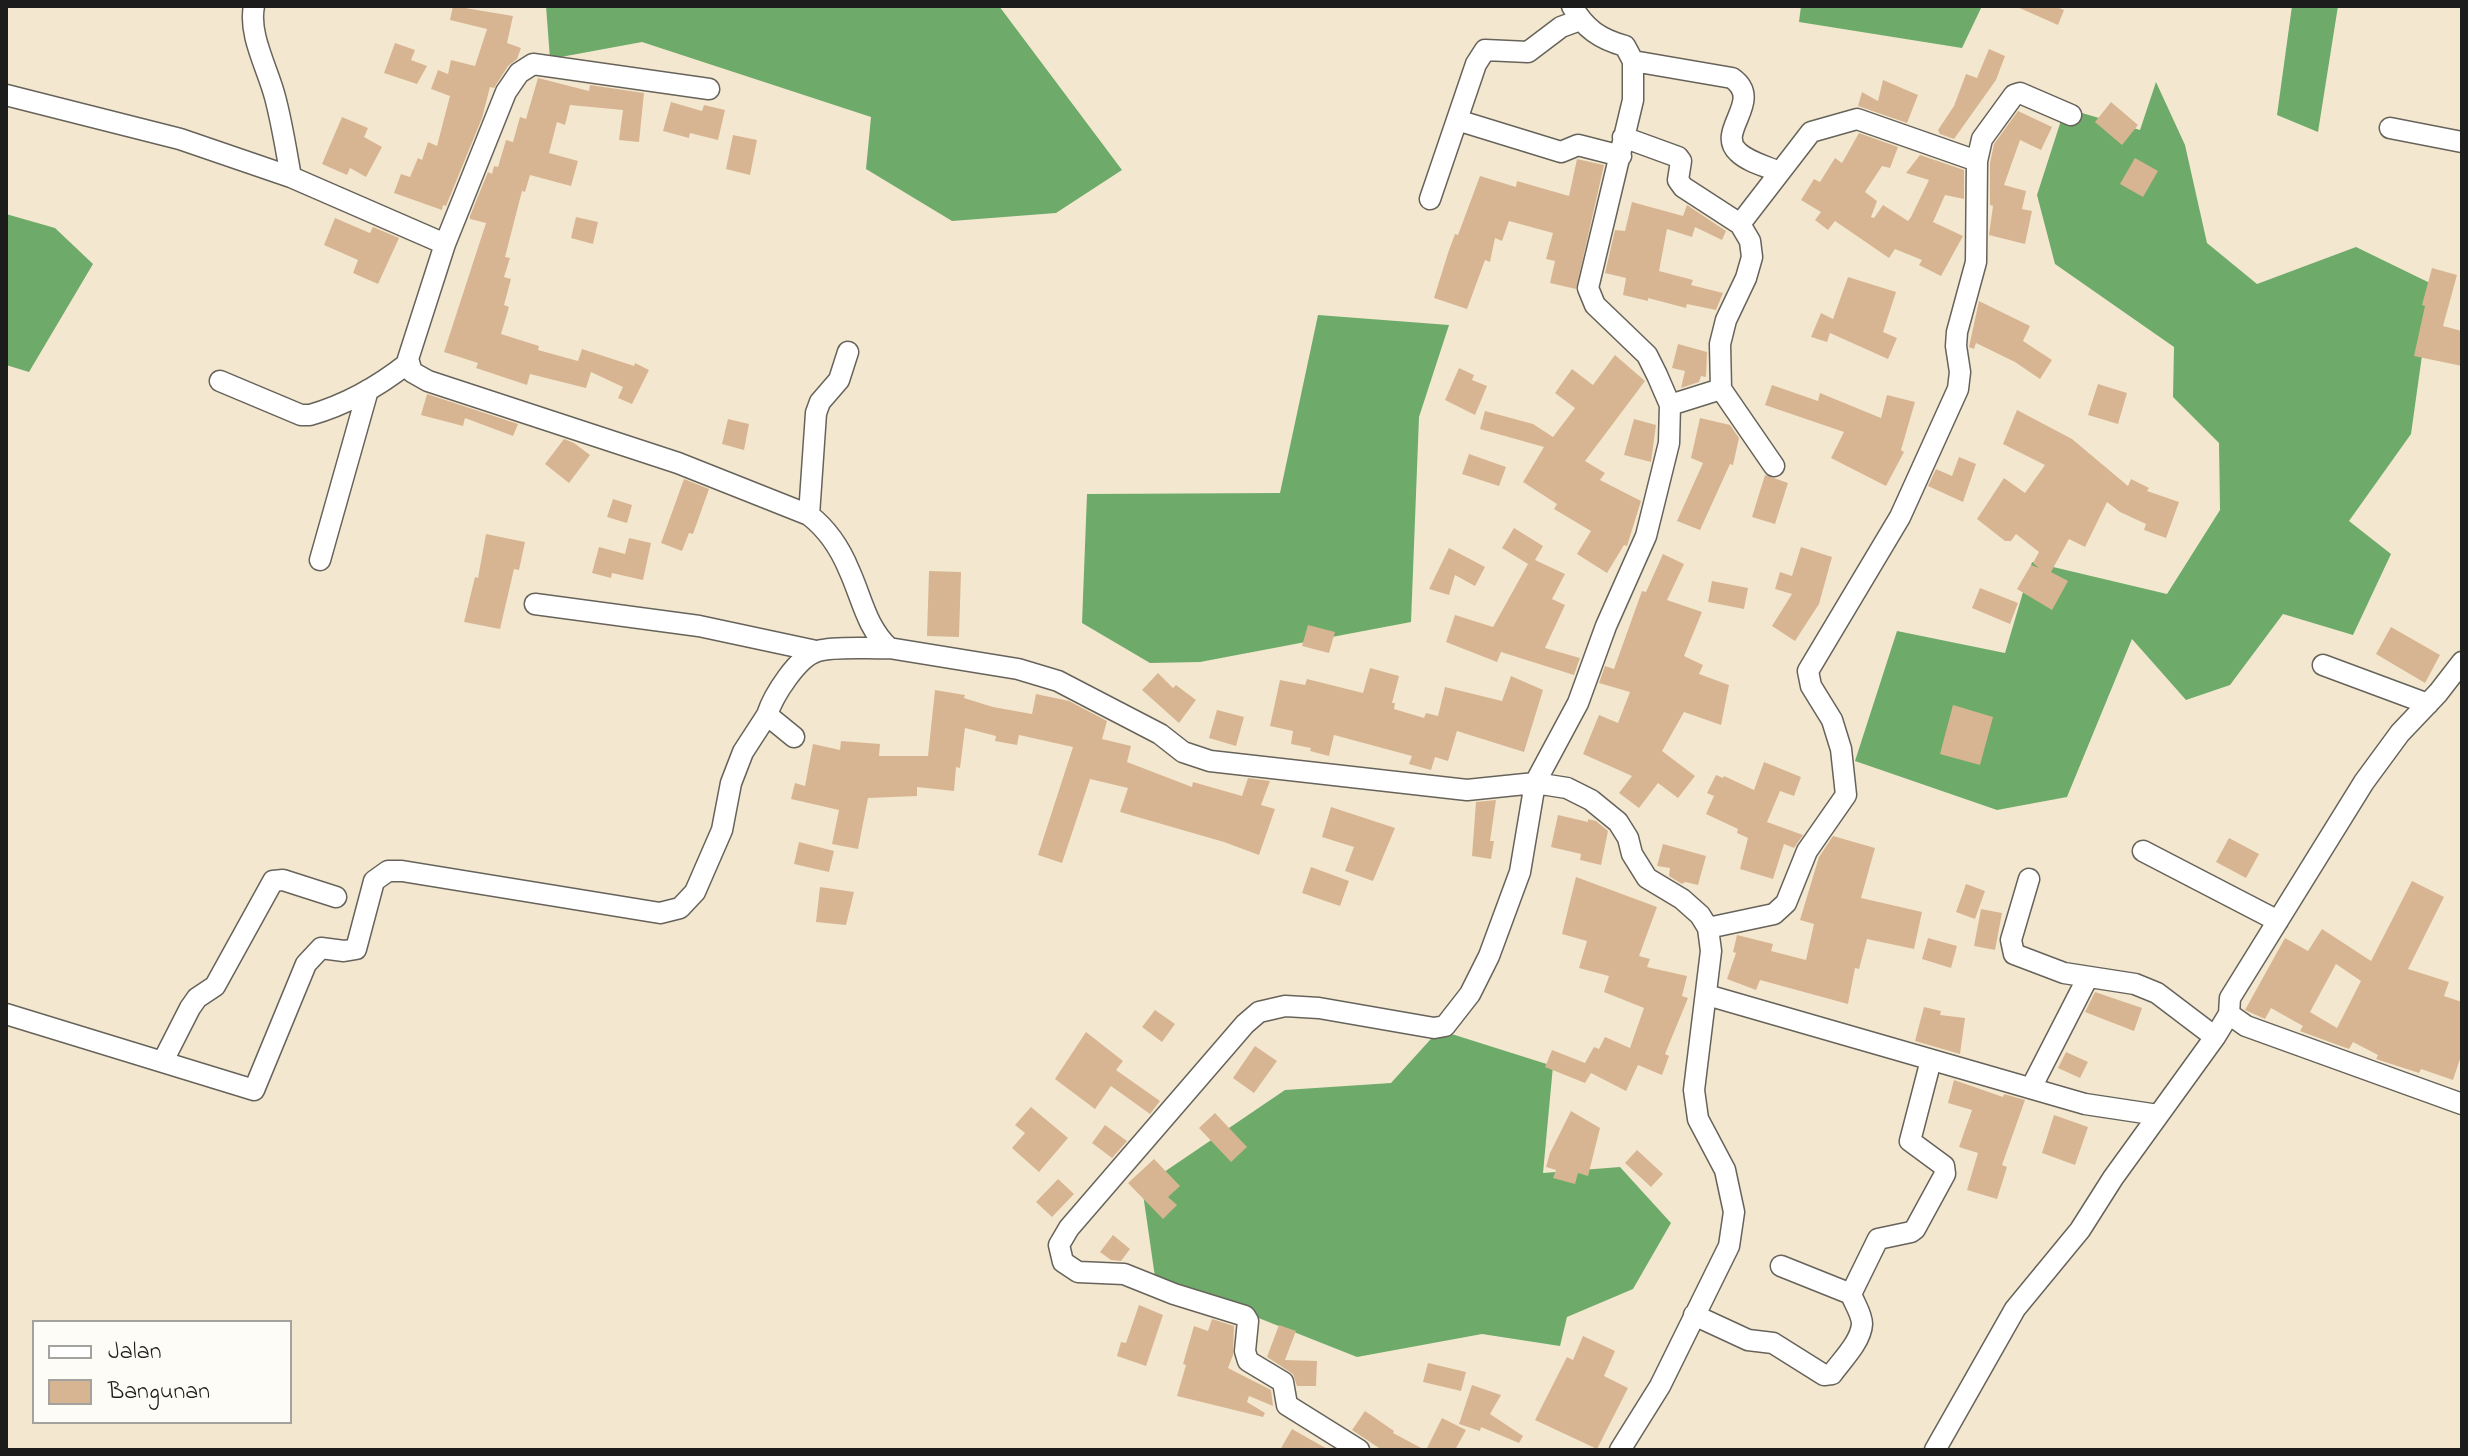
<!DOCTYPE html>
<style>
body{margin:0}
#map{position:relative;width:2468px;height:1456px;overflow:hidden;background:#f3e8cf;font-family:"Indie Flower",sans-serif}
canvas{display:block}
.frame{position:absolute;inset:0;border:8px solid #1c1c1c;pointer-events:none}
.legend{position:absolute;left:32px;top:1320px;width:260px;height:104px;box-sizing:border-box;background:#fdfcf7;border:2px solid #a3a29f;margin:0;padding:10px 14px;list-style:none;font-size:24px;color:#1c1c1c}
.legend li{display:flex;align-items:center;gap:16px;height:40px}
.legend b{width:40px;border:2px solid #a3a29f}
</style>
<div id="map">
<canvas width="2468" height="1456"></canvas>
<div class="frame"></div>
<ul class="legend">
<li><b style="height:10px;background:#fff"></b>Jalan</li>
<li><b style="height:22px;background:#d8b592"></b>Bangunan</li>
</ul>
</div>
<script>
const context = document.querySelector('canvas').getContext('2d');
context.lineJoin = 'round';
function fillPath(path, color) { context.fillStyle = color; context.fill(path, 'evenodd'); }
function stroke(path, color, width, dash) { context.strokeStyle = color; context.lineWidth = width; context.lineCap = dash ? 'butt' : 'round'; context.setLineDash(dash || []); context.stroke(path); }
const forest = new Path2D(`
 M546,6H999L1122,170L1056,213L952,221L866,169L871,117L642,42L550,59Z
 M1801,6H1982L1962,48L1799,22Z
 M2292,6H2338L2318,132L2277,115Z
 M2156,82L2185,145L2207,243L2257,284L2356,247L2432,284L2411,434L2349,521L2391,554L2353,635L2283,614L2230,685L2186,700L2132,639L2067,797L1997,810L1855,761L1897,631L2005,653L2032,562L2167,594L2220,510L2219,443L2173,397L2174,347L2055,264L2037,195L2065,108L2140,130Z
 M6,214L55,228L93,264L29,372L6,365Z
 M1318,315L1449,325L1419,417L1411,622L1200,662L1150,663L1082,623L1087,494L1280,493Z
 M1439,1030L1553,1066L1543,1173L1620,1167L1671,1223L1633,1289L1567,1317L1560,1346L1482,1334L1357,1357L1155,1277L1142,1187L1285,1090L1391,1083Z`);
const building = new Path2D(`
 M453,6L513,16L507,43L521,48L517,59L508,66L494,88L490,87L482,118L446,206L443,205L442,210L394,193L401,174L410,177L418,158L422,160L428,142L437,146L450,96L431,89L438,70L448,74L451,60L475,66L487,29L450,20Z
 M2015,6H2054L2064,10L2058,25Z
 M395,43L415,50L411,60L427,66L417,84L384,73Z
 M1989,49L2005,56L1996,80L1954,139L1940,134L1938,130L1954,106L1966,74L1977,78Z
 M538,78L589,91L590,85L644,93L639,142L619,140L623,110L570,105L565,125L557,122L549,153L578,161L571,186L530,175L525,192L522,191L505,257L510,258L504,277L511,279L504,305L509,307L501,334L539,346L538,350L578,361L582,349L634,366L635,363L649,370L632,404L618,398L623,387L591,372L586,388L530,374L527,385L476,368L478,363L444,352L486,223L470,219V216L488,172L492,174L494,166L498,167L506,140L513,142L520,117L526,119Z
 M1883,80L1918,95L1907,123L1858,106L1862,92L1878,101Z
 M671,102L702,111L704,105L725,110L718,140L690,133L689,138L663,131Z
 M2111,102L2138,125L2122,145L2095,122Z
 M2018,111L2052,127L2041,150L2020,140L2004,185L2026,191L2022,209L2032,211L2025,244L1989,235L1993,206L1990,205V163L1994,144Z
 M342,117L368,128L364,137L382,147L366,177L350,168L347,175L322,164Z
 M1859,133L1898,147L1890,168L1882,166L1865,192L1877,201L1871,217L1874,218L1883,205L1908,221L1911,217L1929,180L1906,173L1920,155L1964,170V199L1945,195L1933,222L1963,236L1941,276L1919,265L1922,260L1895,249L1889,258L1835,221L1828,230L1815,220L1821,212L1801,200L1814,179L1820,182L1835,158L1842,163Z
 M733,135L757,140L750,175L726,169Z
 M2135,158L2158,171L2143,197L2120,184Z
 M1577,159L1604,165L1576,289L1550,283L1555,261L1546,259L1553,233L1509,221L1502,241L1495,238L1490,262L1485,260L1467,309L1434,298L1448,253L1455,234L1458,235L1480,176L1516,187L1517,181L1569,196Z
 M1632,202L1683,216L1687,205L1726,231L1722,240L1695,227L1692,237L1667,229L1659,271L1693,280L1691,285L1723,293L1716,310L1687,304L1686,308L1648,298V301L1623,295L1626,278L1605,273L1615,230L1625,231Z
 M576,217L598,222L593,244L571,238Z
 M335,218L370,233L373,227L399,238L378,284L353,273L358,260L324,245Z
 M2432,268L2457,275L2443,326L2462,331V366L2414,356L2425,306L2422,305Z
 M1848,277L1896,292L1883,332L1897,338L1888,359L1830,333L1827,342L1811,337L1821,313L1833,319Z
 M1979,301L2030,326L2023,341L2052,360L2040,379L2015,362L1976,343L1974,349L1969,347Z
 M1678,344L1707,352L1706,377L1701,376L1699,382L1681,388L1685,371L1672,368Z
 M1615,355L1645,381L1585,461L1605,473L1600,480L1641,501L1627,546L1624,545L1607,573L1577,554L1591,531L1554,509L1557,504L1523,482L1544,447L1480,429L1485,411L1533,424L1553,437L1575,408L1555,393L1572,369L1593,385Z
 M1459,368L1474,375L1472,380L1487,386L1475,415L1445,400Z
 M2098,384L2127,393L2118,424L2088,415Z
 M1772,385L1818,401L1820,393L1881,418L1887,395L1915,402L1901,450L1904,452L1886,486L1831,458L1844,432L1765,405Z
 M427,394L518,424L513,436L465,418L463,426L421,415Z
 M2017,410L2072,439L2128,486L2131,479L2149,488L2147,491L2179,502L2166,538L2144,530L2146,524L2120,512L2107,502L2085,547L2069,539L2051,572L2068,581L2052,610L2017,589L2031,565L2039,568L2033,563L2039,552L2016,534L2011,541H2005L1977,519L2004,478L2025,493L2045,465L2003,444Z
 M1700,418L1730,425L1739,438L1733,465L1730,464L1700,530L1677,521L1703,463L1691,458Z
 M728,419L749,424L744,450L722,444Z
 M1634,419L1656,425L1651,462L1624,455Z
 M564,439L574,443L590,455L569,483L545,464Z
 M1469,454L1506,467L1499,486L1462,474Z
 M1959,457L1976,464L1963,502L1928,486L1936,469L1952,476Z
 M1765,475L1788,483L1775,524L1752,517Z
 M684,479L709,489L693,534L689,533L682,551L661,543Z
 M613,499L632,505L627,523L607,517Z
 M1514,528L1543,546L1535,560L1565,574L1552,599L1565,605L1545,648L1580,658L1574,675L1501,652L1497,662L1446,642L1455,615L1493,627L1528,564L1502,548Z
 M486,534L525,542L519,570L514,569L500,629L464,622L475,577L478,578Z
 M629,538L651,543L643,580L612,573L611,578L592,573L599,547L625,554Z
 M1801,547L1832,557L1819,604L1795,641L1772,626L1792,594L1775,589L1780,572L1792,576Z
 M1449,548L1485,567L1475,586L1455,575L1449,595L1429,589Z
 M1663,554L1684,564L1667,600L1702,612L1684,656L1703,665L1699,674L1729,685L1721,725L1684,712L1662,751L1695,776L1678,798L1658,783L1639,808L1619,793L1632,776L1583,754L1599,715L1618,723L1630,692L1599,683L1605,666L1614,669L1642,591L1646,592Z
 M929,571L961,572L959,637L927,636Z
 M1712,581L1748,588L1744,609L1708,602Z
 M1980,588L2018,603L2010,624L1972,608Z
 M1308,625L1335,632L1329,653L1302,646Z
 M2391,627L2440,655L2425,683L2376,654Z
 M1370,668L1399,676L1392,703H1395L1394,709L1424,718L1426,713L1438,716L1445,687L1502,701L1511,676L1543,690L1524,752L1457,731L1448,761L1435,757L1431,770L1409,764L1412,756L1334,735L1329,756L1310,751L1311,748L1291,744L1293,731L1270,726L1280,680L1305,685L1307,679L1363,693Z
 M1158,673L1173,688L1176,685L1196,700L1179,723L1142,690Z
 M935,690L965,695L964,698L993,707L1032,714L1036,694L1069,701L1107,721L1102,739L1131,746L1127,762L1192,787L1193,782L1242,796L1248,778L1270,781L1261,805L1275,809L1259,855L1224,842L1120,812L1128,788L1090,779L1062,863L1038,855L1073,747L1019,735L1017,745L995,741L996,736L965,728L960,768L956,767L954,791L917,787V796L868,798L858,849L832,844L839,810L791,799L795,783L805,786L813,744L840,750L841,741L880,744L879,756H928Z
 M1953,705L1993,717L1980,765L1940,754Z
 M1217,710L1244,717L1236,746L1209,738Z
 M1764,762L1801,777L1794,796L1780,791L1767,822L1803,835L1794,848L1784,844L1773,879L1740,869L1748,838L1737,833L1738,829L1706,814L1714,796L1707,793L1716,775L1723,778L1724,776L1754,790Z
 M1496,800L1490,841H1494L1491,859L1472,856L1476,802Z
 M1331,807L1395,828L1373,881L1345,871L1354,847L1322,837Z
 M1558,815L1588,822V819L1596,821L1608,831L1601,865L1580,860L1581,854L1551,847Z
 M1833,836L1875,848L1861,898L1922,912L1914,949L1867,939L1859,969L1855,968L1848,1004L1760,980L1756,990L1727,979L1736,953L1733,952L1737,935L1773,944L1771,951L1806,960L1814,924L1800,920L1819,857Z
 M2229,838L2259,854L2246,878L2216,862Z
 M799,842L834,851L829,872L794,864Z
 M1663,844L1706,856L1698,885L1685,882L1682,884L1669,876L1670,868L1657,866Z
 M1311,867L1349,881L1340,906L1302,893Z
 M1576,877L1657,907L1639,956L1650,959L1647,967L1687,976L1682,996L1688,998L1665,1054L1669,1056L1662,1075L1638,1065L1626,1091L1591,1073L1585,1083L1545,1067L1552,1050L1585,1063L1594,1047L1599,1049L1605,1037L1630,1048L1644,1008L1604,992L1609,976L1579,968L1587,941L1562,934Z
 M2412,881L2444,897L2408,969L2449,982L2444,996L2462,1002V1053L2453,1080L2421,1069L2419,1073L2376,1059L2378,1055L2353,1042L2349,1049L2305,1033L2300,1031L2303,1026L2271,1008L2265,1019L2245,1010L2285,938L2308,951L2322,929L2371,961ZM2336,964L2361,981L2337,1028L2310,1012Z
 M1966,884L1985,891L1975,919L1956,912Z
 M820,887L854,892L846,925L816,922Z
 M1981,909L2002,913L1995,950L1974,946Z
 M1928,938L1957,946L1951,968L1922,959Z
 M2095,992L2142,1008L2134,1031L2085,1012Z
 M1924,1007L1941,1011L1940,1015L1965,1018L1960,1054L1915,1041Z
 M1155,1010L1175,1024L1162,1042L1142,1027Z
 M1086,1032L1123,1061L1116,1070L1160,1101L1150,1114L1111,1086L1095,1109L1055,1079Z
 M1255,1046L1277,1061L1254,1093L1233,1078Z
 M2066,1052L2088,1062L2080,1078L2058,1068Z
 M1954,1080L2003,1097L2004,1094L2025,1100L2002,1165L2007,1167L1997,1199L1967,1190L1978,1153L1959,1147L1972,1110L1948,1103Z
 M1031,1107L1068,1138L1039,1172L1012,1148L1025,1133L1015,1125Z
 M1571,1111L1600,1128L1588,1176L1578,1173L1575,1184L1553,1178L1556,1170L1546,1167L1550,1153Z
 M1215,1113L1247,1147L1231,1162L1199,1128Z
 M2054,1115L2088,1127L2075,1165L2042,1153Z
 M1105,1125L1127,1141L1112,1158L1092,1143Z
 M1637,1150L1663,1174L1651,1187L1625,1163Z
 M1154,1159L1180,1186L1168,1197L1177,1205L1163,1219L1128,1183Z
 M1058,1179L1074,1194L1052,1217L1036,1202Z
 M1113,1235L1130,1249L1121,1261L1111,1260L1100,1252Z
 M1139,1305L1163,1315L1146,1366L1117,1356L1121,1342L1126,1343Z
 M1212,1319L1234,1326L1233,1355L1228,1368L1271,1390L1273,1406L1249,1396L1247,1402L1265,1413L1263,1417L1177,1396L1186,1365L1183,1364L1194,1326L1208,1331Z
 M1279,1325L1296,1331L1285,1360L1317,1361L1316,1386H1297L1293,1374L1267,1357Z
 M1583,1336L1615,1351L1604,1376L1628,1388L1597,1449L1535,1420L1567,1357L1573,1360Z
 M1428,1363L1466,1372L1461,1391L1423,1382Z
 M1472,1385L1501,1395L1490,1414L1523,1436L1519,1443L1481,1427L1480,1431L1459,1424Z
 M1365,1411L1394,1431L1393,1433L1425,1450H1382L1352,1430Z
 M1442,1418L1466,1430L1455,1450H1426Z
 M1292,1429L1329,1450H1280Z`);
const street = new Path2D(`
 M254,6C248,35 268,69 275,97C282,123 286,150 291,177
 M1633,61L1732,78C1765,101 1715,131 1738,152C1748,162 1766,166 1779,172
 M6,95L180,139L291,177L445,244L408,359L412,372L428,381L678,463L809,515C827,529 840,548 849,570C862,598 866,627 889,648L1018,669L1058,681L1160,734L1183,752L1210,761L1467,790L1535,783L1567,788L1591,800L1618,822L1628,838L1632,854L1647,878L1682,899L1700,915L1708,928L1711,951L1694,1090L1698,1119L1725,1170L1734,1212L1729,1246L1660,1386L1620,1450
 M1457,120L1561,152L1578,145L1621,156
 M2390,128L2462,142
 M1623,137L1678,157L1681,161L1678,180L1683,187L1740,224L1750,241L1752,257L1746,278L1726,320L1720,344L1721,389L1774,466
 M1430,199L1476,64L1485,50L1528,52L1561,27L1580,20
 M1740,224L1811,132L1857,119L1977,161
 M445,244L506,92L519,73L533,64L709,89
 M220,381L301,415H310C345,405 379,386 408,363
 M1670,405L1721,389
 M809,515L816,413L820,402L839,380L848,352
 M320,560L368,390
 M535,604L699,626L816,651
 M2323,665L2428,704
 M794,737L767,715C773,696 798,656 818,651C835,646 870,649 889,648
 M2143,851L2278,921
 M2029,879L2011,940L2014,954L2064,973L2135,984L2157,993L2215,1037
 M1708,928L1774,914L1786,903L1807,851L1846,795L1841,749L1832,720L1811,686L1808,671L1900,517L1958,389L1960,372L1956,346L1957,332L1976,262L1977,161L1982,139L2014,95L2020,93L2071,115
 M1707,995L2085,1104L2158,1115
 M6,1014L254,1090L306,964L321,948L344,951L356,949L374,881L388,871H402L660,913L680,908L695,892L722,830L731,783L743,752L767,715
 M2229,1014L2246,1026L2462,1104
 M163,1061L190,1008L197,998L215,986L273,881L283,880L336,897
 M2031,1088L2088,977
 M1781,1266L1851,1294
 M1694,1315L1748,1340L1773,1343L1824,1375L1832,1374C1841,1361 1861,1342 1862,1324C1862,1314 1854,1303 1851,1294L1878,1239L1911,1232L1915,1229L1945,1174L1944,1166L1910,1141L1931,1060
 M1359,1450L1287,1405L1283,1382L1248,1361L1245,1351L1248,1321L1245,1316L1174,1294L1124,1274L1078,1272L1063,1262L1059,1245L1069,1228L1245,1024L1259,1012L1285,1006L1319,1008L1434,1028L1445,1026L1470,994L1489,956L1520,872L1535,783L1578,703L1606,626L1646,536L1669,443L1670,405L1657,375L1647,355L1595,305L1588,288L1633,100V61L1625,46C1600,39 1585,29 1572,6
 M1935,1450L2015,1309L2080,1230L2113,1178L2215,1037L2229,1014L2230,998L2364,782L2400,733L2438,693L2462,662`);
fillPath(forest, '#6eab6b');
fillPath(building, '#d8b592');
stroke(street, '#67635b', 23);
stroke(street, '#fff', 20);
</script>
